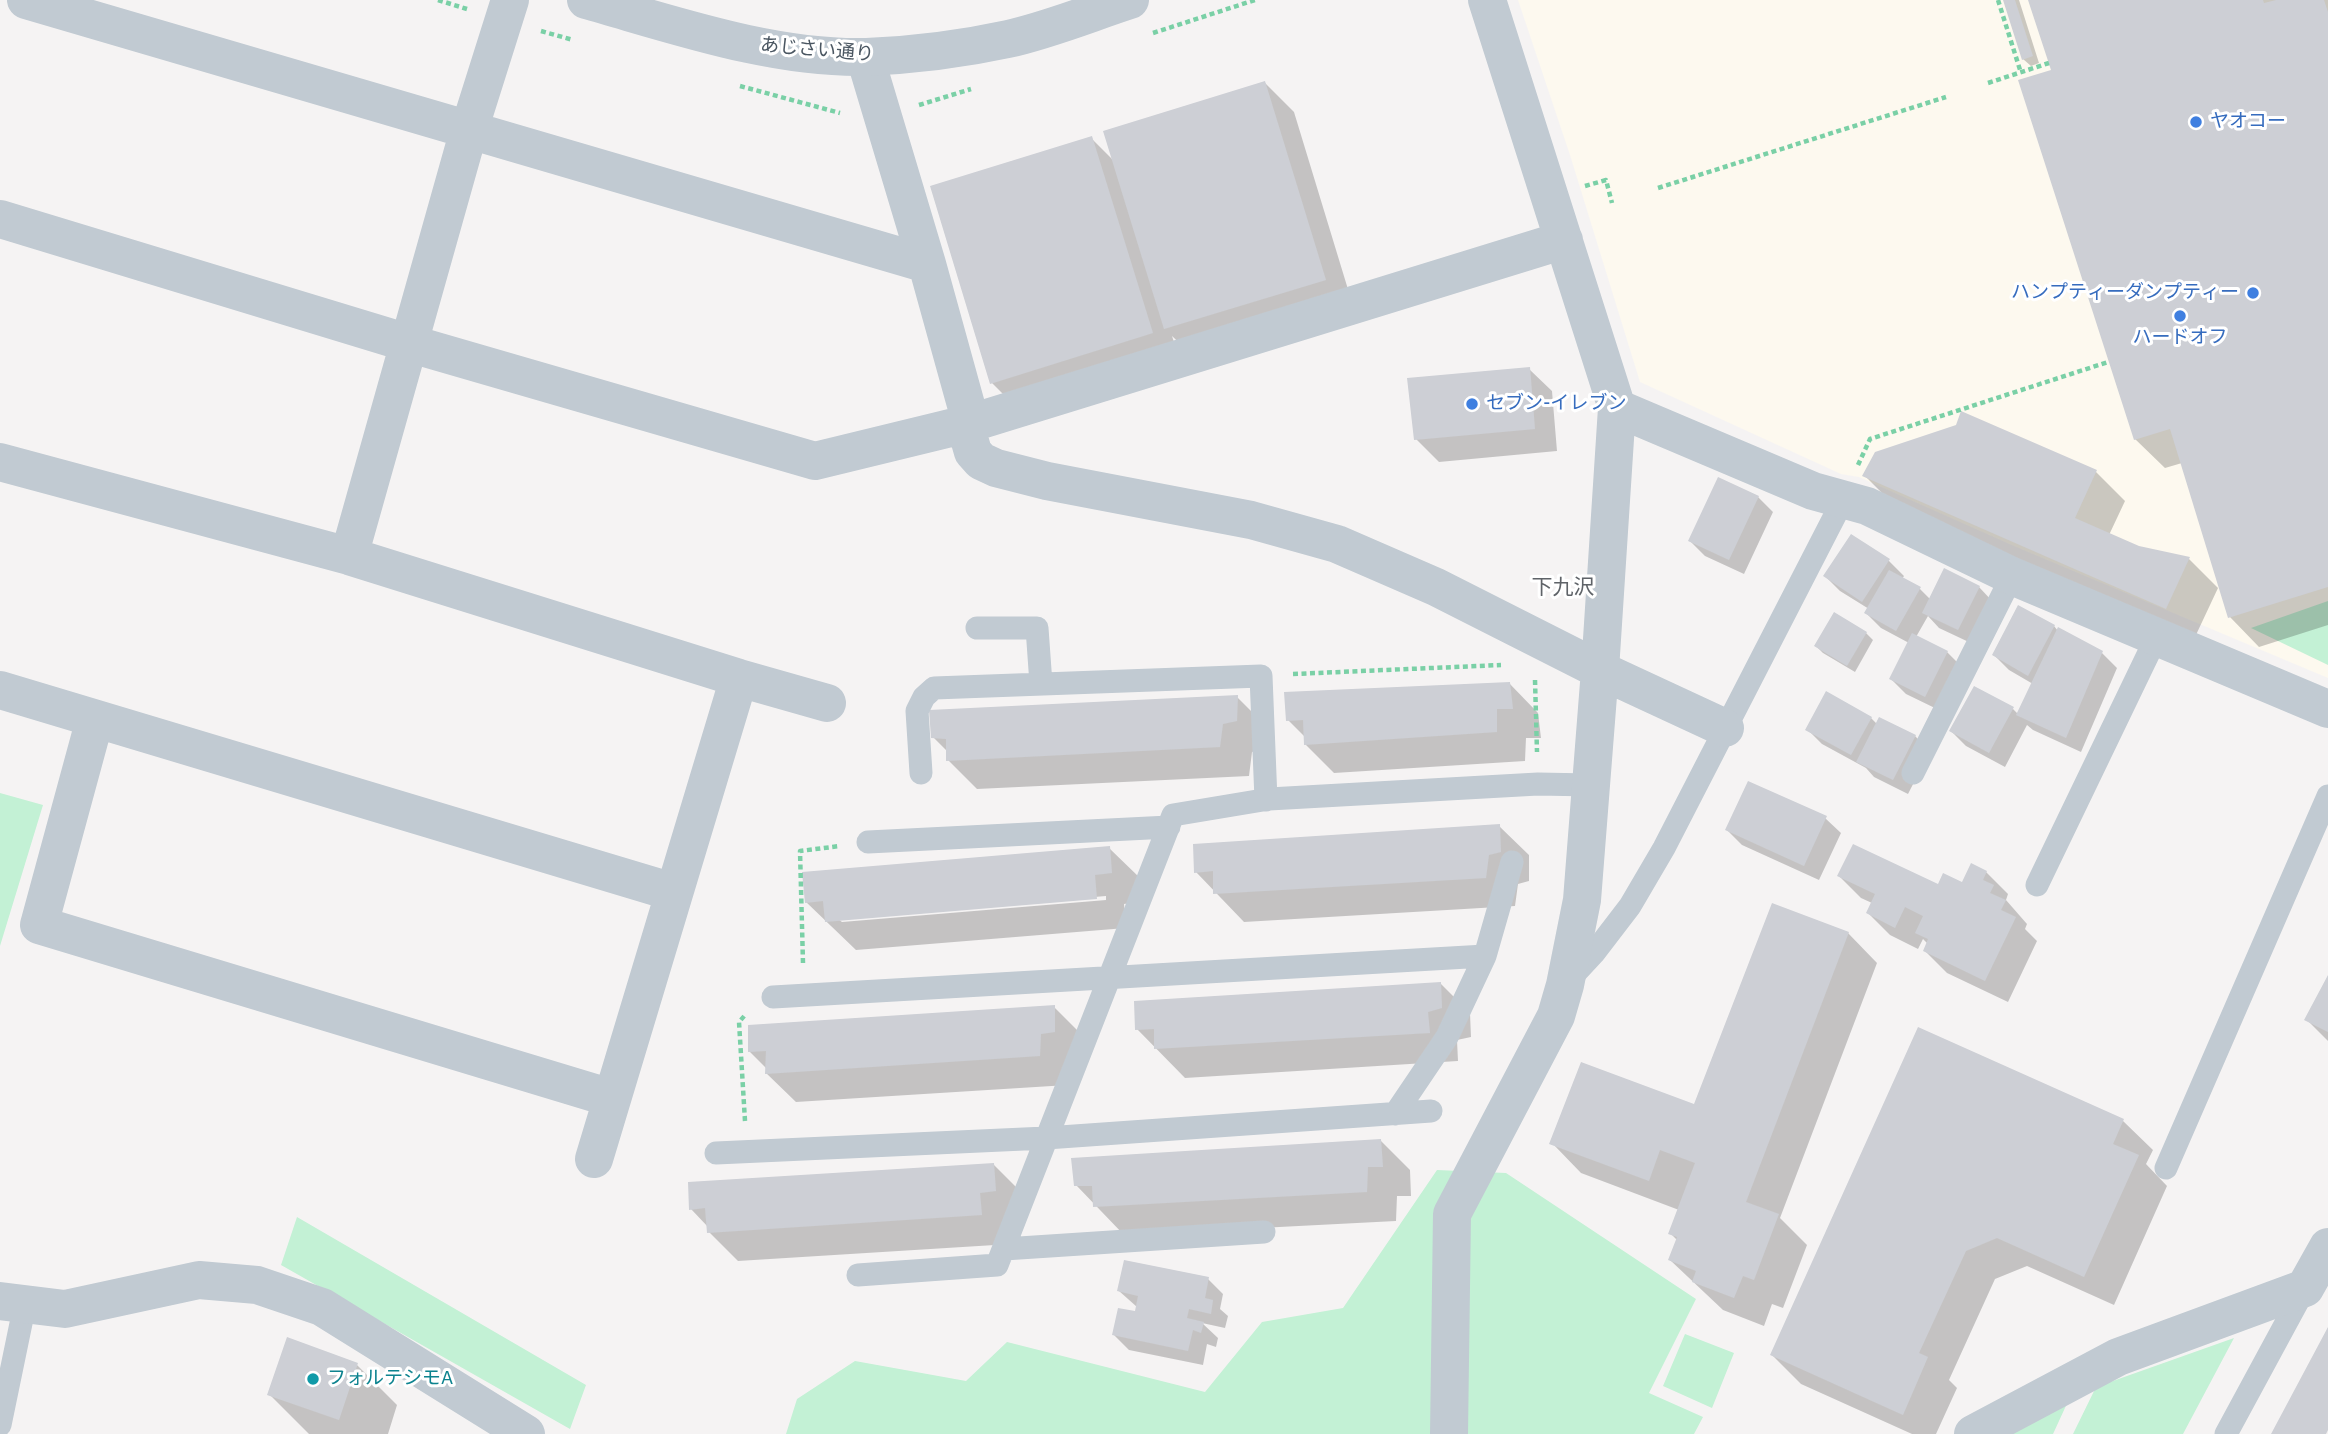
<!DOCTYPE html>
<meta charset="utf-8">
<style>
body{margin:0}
canvas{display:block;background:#f5f3f3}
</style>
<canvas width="2328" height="1434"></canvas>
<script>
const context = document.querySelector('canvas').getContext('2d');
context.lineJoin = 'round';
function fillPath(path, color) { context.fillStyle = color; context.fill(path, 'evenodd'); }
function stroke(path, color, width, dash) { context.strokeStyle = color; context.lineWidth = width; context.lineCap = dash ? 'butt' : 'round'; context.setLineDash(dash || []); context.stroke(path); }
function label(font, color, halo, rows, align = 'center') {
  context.font = font + ' "IBM Plex Sans","Noto Sans JP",sans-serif'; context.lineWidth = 6; context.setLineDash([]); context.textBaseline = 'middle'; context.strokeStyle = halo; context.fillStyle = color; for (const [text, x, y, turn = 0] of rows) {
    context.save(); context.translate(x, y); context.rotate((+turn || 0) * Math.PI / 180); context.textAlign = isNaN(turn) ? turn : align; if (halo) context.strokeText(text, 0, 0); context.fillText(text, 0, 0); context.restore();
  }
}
const commercial = new Path2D(`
 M1518,0H2328V678L2014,546L1859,477L1841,474L1640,382L1570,155Z`);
const green = new Path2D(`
 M2328,601V665L2251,628Z
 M0,793L43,805L0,946Z
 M1437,1170L1506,1173L1696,1299L1649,1393L1703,1417L1694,1434H786L797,1399L855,1361L966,1381L1007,1342L1205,1392L1262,1322L1343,1308Z
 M297,1217L586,1385L570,1429L281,1265Z
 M1685,1334L1734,1353L1712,1408L1663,1386Z
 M2234,1338L2183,1434H2073L2096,1387Z
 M2070,1397L2053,1434H1999Z`);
const shadow = new Path2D(`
 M2005,0H2019L2039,63L2031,66L2023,59Z
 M2030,0H2328V625L2259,647L2230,617L2182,463L2165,468L2135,439L2053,71Z
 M1265,83L1294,112L1354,309L1195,358L1172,336L1181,363L1021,412L992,383L1091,138L1114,161Z
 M1529,369L1552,391L1557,451L1439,462L1416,439Z
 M2096,472L2125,501L2109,535L2139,548L2189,559L2218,588L2195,637L1893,504L1864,475Z
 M1758,497L1773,512L1744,574L1705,556L1690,541Z
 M1852,536L1889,561L1904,576L1902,579L1920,589L1930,599L1979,587L1994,603L1973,644L1939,628L1928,616L1916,637L1947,652L1962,667L1941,711L1906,694L1891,679L1909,643L1881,628L1866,613L1869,609L1840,591L1825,576Z
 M1835,614L1866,633L1873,640L1855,672L1823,653L1816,646Z
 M2054,626L2058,631L2102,653L2117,668L2081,752L2033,730L2027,725L2005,767L1966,746L1951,731L2013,709L2018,714L2033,684L2009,670L1994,655Z
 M1509,683L1538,713L1541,738H1526L1525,761L1334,773L1305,744V737L1288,720Z
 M1237,697L1266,726V750L1252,752L1249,776L977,789L948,760V752L933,737Z
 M1871,718L1877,724L1915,736L1930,751L1908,794L1874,777L1866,768L1822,744L1807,729Z
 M1825,818L1841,833L1819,880L1742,845L1727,830Z
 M1499,826L1529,855V881L1518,884L1515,906L1244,922L1196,872Z
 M1109,848L1139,877L1140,902L1124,904L1126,928L856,950L806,902ZM1106,896V900L842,922L838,919Z
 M1986,872L2008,894L2006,900L2027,924L2025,929L2037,941L2008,1002L1947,973L1925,951L1928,944L1923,939L1918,949L1890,935L1868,913L1872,903L1861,898L1839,876L1939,886L1963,885Z
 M1848,933L1877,963L1780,1218L1807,1245L1783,1308L1772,1304L1764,1326L1723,1310L1670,1260L1678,1241L1670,1233L1679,1210L1581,1173L1552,1143L1695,1107Z
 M2328,979V1041L2306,1019Z
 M1441,984L1470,1013L1471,1037L1457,1040L1458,1061L1185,1078L1137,1029Z
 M1054,1007L1083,1036L1068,1085L796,1102L766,1073L767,1069L749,1051Z
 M1919,1029L2123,1121L2153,1150L2146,1164L2167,1186L2114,1305L2027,1266L1995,1279L1949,1380L1957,1388L1936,1434H1912L1801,1384L1772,1355Z
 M1380,1140L1410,1170L1411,1196H1397L1396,1221L1124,1235L1076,1185Z
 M993,1164L1023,1194L1011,1244L738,1261L709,1232L708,1227L691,1209Z
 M1208,1279L1223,1294L1220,1309L1228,1316L1225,1328L1202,1323L1218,1338L1216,1347L1207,1344L1203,1365L1129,1350L1114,1335L1136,1313L1137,1307L1119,1291Z
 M357,1365L397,1405L388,1434H309L269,1394Z`);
const building = new Path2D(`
 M2003,0H2015L2033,56L2022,60Z
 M2028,0H2263L2264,3L2276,0H2324L2328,12V587L2228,618L2170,429L2134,440L2018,80L2051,70Z
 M1265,81L1326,280L1164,329L1103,131Z
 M1092,136L1153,333L990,384L930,186Z
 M1530,367L1535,429L1414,440L1407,378Z
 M1961,411L2097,470L2075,518L2139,546L2190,557L2166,609L1862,476L1875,452L1956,425Z
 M1718,477L1759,496L1729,560L1688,541Z
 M1851,534L1890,559L1862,602L1823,576Z
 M1944,568L1980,586L1958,630L1922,613Z
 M1889,570L1921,587L1896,631L1864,613Z
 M2018,605L2055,625L2028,676L1992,655Z
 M1834,612L1867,632L1847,666L1814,646Z
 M2058,627L2103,651L2066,738L2016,715Z
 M1912,633L1948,651L1925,697L1889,679Z
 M1510,682L1513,709H1497V732L1304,745L1303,720L1286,721L1284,692Z
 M1974,686L2014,707L1989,753L1949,731Z
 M1826,691L1872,717L1851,755L1805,730Z
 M1238,695L1237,721L1223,724L1220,747L946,761V739L931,738L929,710Z
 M1879,717L1916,735L1893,780L1856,762Z
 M1748,781L1827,816L1804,866L1725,830Z
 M1500,824L1501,852L1489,855L1486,878L1213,894V871L1194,873L1193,844Z
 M1853,844L1938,884L1943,873L1962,882L1971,863L1987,871L1983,880L1994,885L1990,893L2006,900L2001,910L2016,917L1985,981L1923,951L1928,939L1915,933L1923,916L1905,907L1895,928L1866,913L1875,894L1837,876Z
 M1110,846L1112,873L1095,875L1097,899L825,922L823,901L805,903L802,872Z
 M1772,903L1849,932L1746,1202L1779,1214L1754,1280L1743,1276L1734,1298L1692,1282L1696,1271L1668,1260L1677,1237L1668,1234L1695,1163L1660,1150L1649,1181L1549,1144L1581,1062L1694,1104Z
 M2328,975V1032L2304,1020Z
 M1441,982L1442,1008L1428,1012L1430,1033L1154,1049V1029L1135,1030L1134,1001Z
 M1055,1005V1032L1041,1034L1040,1056L765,1074L766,1051L748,1052V1025Z
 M1918,1027L2124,1119L2113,1144L2139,1155L2084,1277L1997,1238L1966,1251L1919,1353L1928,1357L1903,1415L1770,1355Z
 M1381,1139L1383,1167H1368L1367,1192L1093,1207L1092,1186H1074L1071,1158Z
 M994,1163L996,1191L980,1193L982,1215L707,1233L705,1208L689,1210L688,1182Z
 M1124,1260L1209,1277L1205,1298L1213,1300L1211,1314L1189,1309L1187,1318L1204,1322L1201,1333L1193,1330L1188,1351L1112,1335L1118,1308L1135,1311L1138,1296L1117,1291Z
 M2328,1327V1430L2326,1434H2271Z
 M287,1337L358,1363L339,1420L267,1395Z`);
const path = new Path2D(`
 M438,0L467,9
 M1998,0L2021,73
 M541,31L573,40
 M1153,33L1255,0
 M1988,83L2049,63
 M740,86L840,113
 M919,105L971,89
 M1585,186L1606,180L1612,203
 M1658,188L1946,97
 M1858,465L1870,439L2108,362
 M1293,674L1501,665
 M1535,680L1537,752
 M803,963L800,851L840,846
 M745,1121L739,1022L746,1014`);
const service = new Path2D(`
 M977,628H1037L1041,684
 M921,773L917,711L924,697L934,688L1261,676L1266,800
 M1913,773L2012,576
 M868,842L1169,827
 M2037,885L2156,638
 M1569,980L1594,953L1630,906L1664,848L1843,500
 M773,997L1485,956
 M1395,1114L1447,1037L1485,956L1512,862
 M716,1153L1046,1138L1431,1111
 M2166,1168L2328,796
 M1004,1249L1264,1232
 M858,1275L997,1265L1173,815L1269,799L1538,784L1591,785
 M0,1425L25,1304
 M2226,1434L2305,1288`);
const minor = new Path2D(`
 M26,0L927,264
 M865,57L927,264L971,423L969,438L973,452L981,461L996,468L1047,481L1251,520L1337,544L1436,587L1600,670L1725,728
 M0,219L408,343L815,461L971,423L1564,240
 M1617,408L1813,491L1867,506L2012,576L2328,709
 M0,462L349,556L739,678L827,703
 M349,556L469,130L510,0
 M0,690L673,892
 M95,719L39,925L611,1098
 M594,1159L739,678
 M0,1301L65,1309L199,1280L257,1285L322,1307L526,1434
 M1449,1434L1452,1214L1556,1016L1565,985L1582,900L1600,670L1617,408L1487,0
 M1973,1434L2118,1357L2305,1288L2328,1247`);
const tertiary = new Path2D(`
 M586,0C675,25 772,59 866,57C913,55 962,49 1008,39C1049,30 1090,13 1130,0`);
const markers = [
 [2196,122,7,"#3f7fe0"],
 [2253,293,7,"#3f7fe0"],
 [2180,316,7,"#3f7fe0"],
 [1472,404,7,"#3f7fe0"],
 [313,1379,7,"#0f9aa8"]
];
const streetNames = [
 ["あじさい通り",817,50,5]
];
const shopNames = [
 ["ヤオコー",2210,122],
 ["ハンプティーダンプティー",2239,293,"right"],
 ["ハードオフ",2180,338,"center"],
 ["セブン-イレブン",1486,404]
];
const cultureNames = [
 ["フォルテシモA",327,1379]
];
const neighbourhoodNames = [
 ["下九沢",1563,588]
];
fillPath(commercial, '#fdf9ef');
fillPath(green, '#c3f1d5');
fillPath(shadow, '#0003');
fillPath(building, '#cdcfd5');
stroke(path, '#7ad0a6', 4.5, [5, 3.5]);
stroke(service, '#c1cad2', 23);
stroke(minor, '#c1cad2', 38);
stroke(tertiary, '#c1cad2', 38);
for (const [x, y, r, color] of markers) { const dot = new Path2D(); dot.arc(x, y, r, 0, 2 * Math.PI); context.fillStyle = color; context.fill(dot); stroke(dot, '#fff', 2.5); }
label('19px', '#4a5661', '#fff', streetNames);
label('19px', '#366cbe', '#fff', shopNames, 'left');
label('19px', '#0d838f', '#fff', cultureNames, 'left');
label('21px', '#5f6368', '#fff', neighbourhoodNames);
</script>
